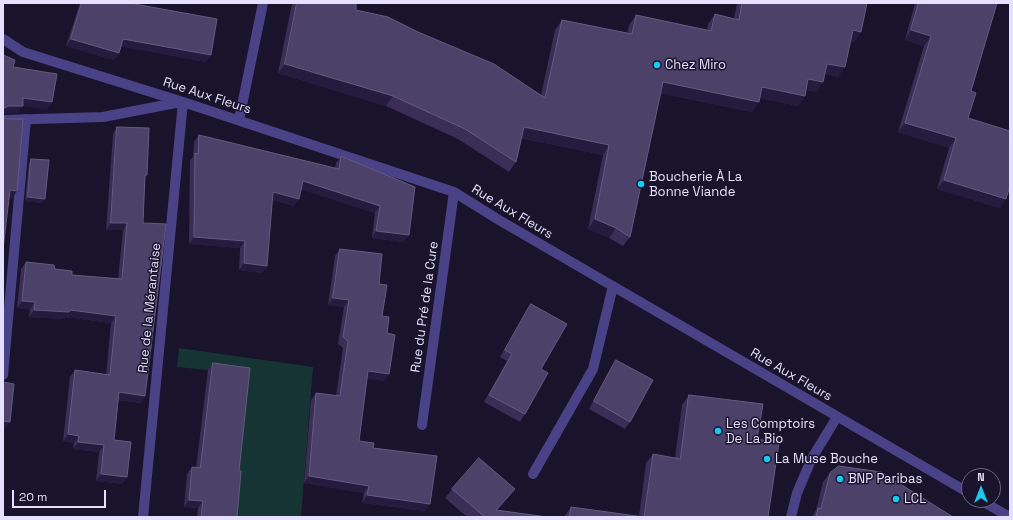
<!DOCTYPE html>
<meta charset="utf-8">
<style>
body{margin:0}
#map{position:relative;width:1013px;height:520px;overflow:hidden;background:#19132b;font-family:"Space Grotesk",sans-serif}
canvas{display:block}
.frame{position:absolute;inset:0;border:4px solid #e5e0fd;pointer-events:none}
.north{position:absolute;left:961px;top:468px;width:40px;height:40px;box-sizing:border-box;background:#19132b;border:1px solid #6b657f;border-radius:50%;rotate:0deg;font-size:11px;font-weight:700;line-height:16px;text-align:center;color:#e5e0fd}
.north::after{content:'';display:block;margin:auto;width:14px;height:18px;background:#19c9ef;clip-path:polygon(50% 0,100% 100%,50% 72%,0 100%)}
.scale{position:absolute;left:12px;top:490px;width:94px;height:18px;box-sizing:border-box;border:2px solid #e5e0fd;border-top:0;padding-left:5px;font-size:12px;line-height:14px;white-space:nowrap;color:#e5e0fd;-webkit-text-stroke:3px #19132b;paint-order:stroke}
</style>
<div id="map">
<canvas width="1013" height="520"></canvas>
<div class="frame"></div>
<div class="north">N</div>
<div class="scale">20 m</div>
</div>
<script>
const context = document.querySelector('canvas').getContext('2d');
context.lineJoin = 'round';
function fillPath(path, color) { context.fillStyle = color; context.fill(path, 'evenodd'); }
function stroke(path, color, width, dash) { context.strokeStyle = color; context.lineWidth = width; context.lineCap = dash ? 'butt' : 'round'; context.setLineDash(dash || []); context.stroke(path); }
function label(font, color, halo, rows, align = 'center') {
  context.font = font + ' "Space Grotesk",sans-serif'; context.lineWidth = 3; context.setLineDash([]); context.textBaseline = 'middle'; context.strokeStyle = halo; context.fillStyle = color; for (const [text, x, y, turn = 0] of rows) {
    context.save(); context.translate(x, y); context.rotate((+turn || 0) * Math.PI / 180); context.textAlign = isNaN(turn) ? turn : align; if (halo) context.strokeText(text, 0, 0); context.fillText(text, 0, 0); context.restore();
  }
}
const green = new Path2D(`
 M179,348L313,367L301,517H232L208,370L177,367Z`);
const lane = new Path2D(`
 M239,120L263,3
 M3,375L26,119`);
const street = new Path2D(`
 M3,39L23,52L183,102L454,192L499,220L969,493
 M3,120L103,117L181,102
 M422,425L454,192
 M533,474L593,369L613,286
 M980,500L1010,517
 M143,517L183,102
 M791,517L797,493L812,458L837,417`);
const wall = new Path2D(`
 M80,3H129L206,62L121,46L119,53L114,60L66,46Z
 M292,3H356V10L541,95L555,30L562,20L627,34L629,25L636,15L707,30L708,24L715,14L734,19L737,3H867L861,32L854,42L851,41L838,77L825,74L823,82L816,92L806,90L805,96L798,106L760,98L752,112L660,93L630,237L623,246L609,238L588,229L603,155L521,138L516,162L509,172L458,139L386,106L278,73Z
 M915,3H997L971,91L968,118L1000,208L937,189L949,148L898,132L924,46L905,40Z
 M117,127L145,178L143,223L145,396L141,403L118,400L114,440L127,477L122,484L96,481L99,452L73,449L74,443L63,441L70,377L75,370L106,375L111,323L66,317L64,319L29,317L30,309L17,308L21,269L26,262L55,269L72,275L118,279L123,230H106L113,134Z
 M199,135L335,168L336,163L341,156L415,187L404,242L372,238L375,213L301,189L294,206L272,200L267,266L262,273L239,270L240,248L189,244L190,160L193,157L194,142Z
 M31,159L42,203L25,201L29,163Z
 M340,249L379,284L382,316L387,333L384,381L367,378L359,441L373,448L425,511L362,503L364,493L304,483L311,400L316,393L336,396L343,348L338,344L344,307L328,305L335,256Z
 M531,304L541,369L525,414L520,422L484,402L507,361L500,357L526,311Z
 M616,360L630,422L625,429L589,409L611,368Z
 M213,363L239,471L237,517H197L198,508L184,507L187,474L192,467L196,468L208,370Z
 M689,395L757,439L768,517H564L571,507L639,516L646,463L653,454L675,458L682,405Z
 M830,473L953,517H812L816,510L823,482Z
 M452,489L508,498L498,510L547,517H467L445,498Z`);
const shadedWall = new Path2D(`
 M853,30L861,32L854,42L846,40Z
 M911,30L931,36L924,46L905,40Z
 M71,39L119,53L114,60L66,46Z
 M123,39L211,55L206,62L118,46Z
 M285,64L393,96L386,106L278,73Z
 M827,64L845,67L838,77L821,73Z
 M808,79L823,82L816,92L802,89Z
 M663,82L759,102L752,112L656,92Z
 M762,87L805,96L798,106L755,97Z
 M23,98L52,102L47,110L23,106L18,113L3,114V109L8,106Z
 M905,123L956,138L949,148L898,132Z
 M524,127L609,145L603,155L517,137Z
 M944,180L1006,199L1000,208L937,189Z
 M303,181L380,206L375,213L298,188Z
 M10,190L17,191L12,199L5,198Z
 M273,192L299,199L294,206L268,199Z
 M28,197L45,199L42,203L25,201Z
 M595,219L616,228L609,238L588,229Z
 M111,223H127L123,230H106Z
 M376,231L409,235L404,242L372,238Z
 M194,237L245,241L240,248L189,244Z
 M244,263L267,266L262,273L239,270Z
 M333,298L349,300L344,307L328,305Z
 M22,301L35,302L30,309L17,308Z
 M34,310H70L116,316L111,323L66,317L64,319L29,317Z
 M368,371L389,374L384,381L363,378Z
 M119,392L145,396L141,403L114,399Z
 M3,421L10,422L5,429H3Z
 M68,434L79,436L74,443L63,441Z
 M78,442L104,445L99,452L73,449Z
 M101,474L127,477L122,484L96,481Z
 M309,476L369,486L364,493L304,483Z
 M515,489L508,498L492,517L496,510Z
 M367,495L430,504L425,511L362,503Z
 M189,500L203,501L198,508L184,507Z`);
const building = new Path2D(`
 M82,3H129L217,19L211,55L123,39L119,53L71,39Z
 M297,3H356V10L388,17L418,32L494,64L545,98L562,20L632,34L636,15L711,31L715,14L739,20L742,3H867L861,32L853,30L845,67L827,64L823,82L808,79L805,96L762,87L759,102L663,82L630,237L616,228L595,219L609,145L524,127L516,162L465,129L393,96L285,64Z
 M919,3H997L971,91L976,93L968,118L1010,131V186L1006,199L944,180L956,138L905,123L931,36L911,30Z
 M3,55L15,60L13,67L57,74L52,102L23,98V106H8L3,109Z
 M3,116L5,119H23L17,191L10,190L3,249Z
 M117,127L149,128L147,175H145L143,223L166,224L145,396L119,392L114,440L131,442L127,477L101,474L104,445L78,442L79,436L68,434L75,370L110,375L116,316L70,310L69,312L34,310L35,302L22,301L26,262L54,265L55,269L72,271V275L122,279L127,223H111Z
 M199,135L339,169L341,156L415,187L409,235L376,231L380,206L303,181L299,199L273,192L267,266L244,263L245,241L194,237L195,153L198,154Z
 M31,159L49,160L45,199L28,197Z
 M340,249L382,254L379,284L387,285L382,316L389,317L387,333L395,335L389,374L368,371L359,441L374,443L373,448L437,456L430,504L367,495L369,486L309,476L316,393L340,396L348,341L343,337L349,300L333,298Z
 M531,304L567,324L541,369L548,373L525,414L489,395L512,354L505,350Z
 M616,360L653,380L630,422L594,401Z
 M213,363L250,368L239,471H241L237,517H201L203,501L189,500L192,467L200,468Z
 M3,382L14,384L10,422L3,421Z
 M689,395L763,404L757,439L779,443L768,517H569L571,507L644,517L653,454L680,459Z
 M479,458L515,489L496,510L547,517H485L452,489Z
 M839,466L881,472L953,517H816L818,508L821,509L830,473Z`);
const markers = [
 [657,65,4,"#19c9ef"],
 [641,184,4,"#19c9ef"],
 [718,431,4,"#19c9ef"],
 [767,459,4,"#19c9ef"],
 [840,479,4,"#19c9ef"],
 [896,499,4,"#19c9ef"]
];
const poiNames = [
 ["Chez Miro",665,65],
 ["Boucherie À La",649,177],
 ["Bonne Viande",649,192],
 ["Les Comptoirs",726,424],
 ["De La Bio",726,439],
 ["La Muse Bouche",775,459],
 ["BNP Paribas",848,479],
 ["LCL",904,499]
];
const streetNames = [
 ["Rue Aux Fleurs",207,96,18],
 ["Rue Aux Fleurs",512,212,31],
 ["Rue du Pré de la Cure",425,307,-82],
 ["Rue de la Mérantaise",150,308,-84],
 ["Rue Aux Fleurs",791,375,30]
];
fillPath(green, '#173435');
stroke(lane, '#4a4287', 10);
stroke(street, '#4a4287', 10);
fillPath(wall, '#3a2e57');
fillPath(shadedWall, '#251b3e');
fillPath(building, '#4c4169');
stroke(building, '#645a80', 1);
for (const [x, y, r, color] of markers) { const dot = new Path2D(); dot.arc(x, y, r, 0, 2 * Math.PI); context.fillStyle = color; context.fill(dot); stroke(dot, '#19132b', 1.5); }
label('13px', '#e5e0fd', '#19132b', poiNames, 'left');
label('13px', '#e5e0fd', '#19132b', streetNames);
</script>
